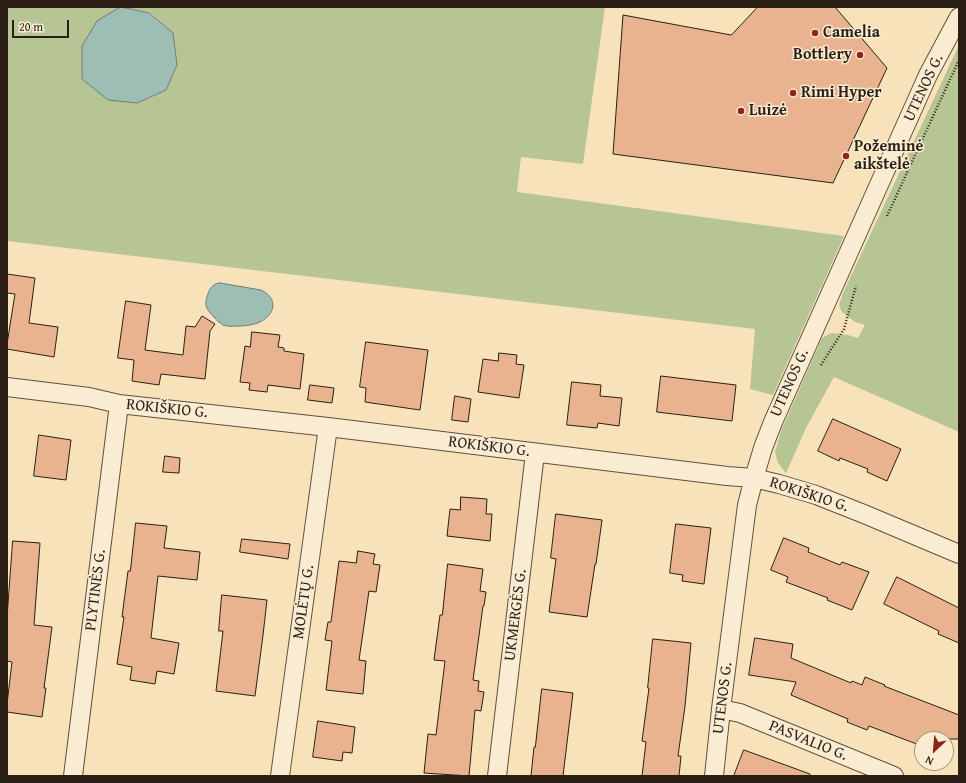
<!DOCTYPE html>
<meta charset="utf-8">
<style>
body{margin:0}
#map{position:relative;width:966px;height:783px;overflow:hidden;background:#f7e2ba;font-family:"Gentium Book Plus",serif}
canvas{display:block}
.frame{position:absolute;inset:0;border:8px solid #2b1f15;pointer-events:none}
.north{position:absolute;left:914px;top:731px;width:40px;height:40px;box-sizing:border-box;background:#faecd2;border:1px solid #a79a86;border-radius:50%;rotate:206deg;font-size:11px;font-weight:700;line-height:16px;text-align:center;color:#2b1f15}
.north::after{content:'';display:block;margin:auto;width:14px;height:18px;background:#8f2418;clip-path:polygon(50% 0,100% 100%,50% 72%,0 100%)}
.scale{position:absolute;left:12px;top:20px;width:57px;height:18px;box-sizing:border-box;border:2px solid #2b1f15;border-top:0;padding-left:5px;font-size:12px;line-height:14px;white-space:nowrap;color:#2b1f15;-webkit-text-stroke:3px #faecd2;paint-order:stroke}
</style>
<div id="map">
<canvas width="966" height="783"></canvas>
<div class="frame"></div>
<div class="north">N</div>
<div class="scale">20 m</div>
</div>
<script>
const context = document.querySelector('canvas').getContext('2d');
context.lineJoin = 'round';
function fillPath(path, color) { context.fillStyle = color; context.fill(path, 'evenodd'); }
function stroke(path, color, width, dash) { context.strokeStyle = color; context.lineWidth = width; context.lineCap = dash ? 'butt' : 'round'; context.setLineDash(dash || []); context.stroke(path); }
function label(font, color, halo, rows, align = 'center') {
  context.font = font + ' "Gentium Book Plus",serif'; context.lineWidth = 3; context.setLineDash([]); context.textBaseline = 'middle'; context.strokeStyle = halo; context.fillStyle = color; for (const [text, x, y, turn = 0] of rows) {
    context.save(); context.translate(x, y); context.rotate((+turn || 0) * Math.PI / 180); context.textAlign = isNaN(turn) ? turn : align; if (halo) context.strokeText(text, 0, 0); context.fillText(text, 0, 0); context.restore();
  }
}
const green = new Path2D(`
 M7,7H605L583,164L521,157L517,192L844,236L773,395L750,389L755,329L7,241ZM121,7L149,13L173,33L177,65L166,90L137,103Z
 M959,45V432L834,377L806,428L786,473L778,463L775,452L781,431L822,338L831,333L848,335L858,338L865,325L855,322L842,312L839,305L843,293Z`);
const water = new Path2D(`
 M121,7L149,13L173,33L177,65L166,90L137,103L108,100L82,79V46L97,21Z
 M220,283L261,290C278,298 276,314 260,322C253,325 246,326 239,326C234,326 228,327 223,325C220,323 216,320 214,317C209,312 205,308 206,301C207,296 209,288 214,285C215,284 218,283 220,283Z`);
const building = new Path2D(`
 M758,7H835L887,68L833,183L613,154L623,15L731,35Z
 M7,274L35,278L29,323L58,327L54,357L7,349V344L15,294L7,293Z
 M126,301L151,305L145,350L183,355L186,326L195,327L202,316L215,324L210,331L205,379L161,374L159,385L132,381L134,360L118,358Z
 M252,332L280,335L278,347L284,348V351L304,354L300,389L268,385L267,392L249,390L250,383L240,382L245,346L250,347Z
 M366,342L428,350L420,410L365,402L366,388L360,387Z
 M499,353L517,355L516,364L524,365L519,398L478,392L483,359L498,361Z
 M661,376L736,385L732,421L657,412Z
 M572,382L601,385L600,396L622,398L619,426L598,423L597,428L567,425Z
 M310,385L334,388L332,403L308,400Z
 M455,396L471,399L468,422L452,420Z
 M833,419L901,449L887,481L867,472L868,469L840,458L839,461L818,451Z
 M39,435L71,440L66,480L34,476Z
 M165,456L180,458L179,473L163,472Z
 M461,497L487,499L486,514H492L490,541L447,536L450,509L460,510Z
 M556,514L602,520L596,564H595L587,617L549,612L556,559L551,558Z
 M136,523L167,526L164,548L200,552L197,580L158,576L151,638L179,643L174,674L157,671L155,684L130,680L132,667L117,664L124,617H122L128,571H130Z
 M676,524L711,528L704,584L682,581L683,575L670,573Z
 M784,538L809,548L808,552L840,565L842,562L869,572L852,610L827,600L828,598L786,582L788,577L771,570Z
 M242,539L290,544L288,559L240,552Z
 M13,541L40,543L34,625L52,627L44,688H46L42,717L7,712V704L12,662L7,661V618Z
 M358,551L375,554L373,564L380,565L376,592L369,591L359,660L366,661L363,694L326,690L332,641L325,640L328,622H331L339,561L356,563Z
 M448,564L483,569L480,591L486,592L484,606H483L473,680L479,681L478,691L484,692L481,711L475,710L469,776L424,773L428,734L436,735L445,661L434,660L440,615H442Z
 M897,577L959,608V643L938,634L939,631L884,604Z
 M222,595L267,600L263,635L255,696L216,691L223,631H219Z
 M755,638L793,644L791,658L851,683L852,681L862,685L865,677L885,685L884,686L959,715V739H922V746L869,726L867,730L847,722L848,719L791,695L796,682L749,675Z
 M653,639L691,643L685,706L678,756H681L679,776H642L646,742L642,741L649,688H648Z
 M542,689L573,693L563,776H531L534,747H535Z
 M318,721L355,727L352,753L343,752L342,761L313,757Z
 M744,750L810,774V776H734Z`);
const path = new Path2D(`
 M887,216L959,60
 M821,365L844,329L856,286`);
const street = new Path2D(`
 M7,387L89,397L119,404L328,427L727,476L754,478L779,484L816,495L864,514L959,554
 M721,709L740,713L894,776
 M73,776L119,404
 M280,776L328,427
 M497,776L535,453
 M714,776L721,709L747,505L754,478L763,448L773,422L928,75L959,17`);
const markers = [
 [815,33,4,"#8f2418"],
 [860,55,4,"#8f2418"],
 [793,93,4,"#8f2418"],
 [741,111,4,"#8f2418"],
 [846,156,4,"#8f2418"]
];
const poiNames = [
 ["Camelia",823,33],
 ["Bottlery",852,55,"right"],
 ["Rimi Hyper",801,93],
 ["Luizė",749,111],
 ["Požeminė",854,147],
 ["aikštelė",854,165]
];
const streetNames = [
 ["UTENOS G.",924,88,-65],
 ["UTENOS G.",790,383,-66],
 ["ROKIŠKIO G.",167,409,6],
 ["ROKIŠKIO G.",489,447,7],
 ["ROKIŠKIO G.",809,495,18],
 ["PLYTINĖS G.",96,590,-83],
 ["MOLĖTŲ G.",304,602,-82],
 ["UKMERGĖS G.",516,615,-83],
 ["UTENOS G.",723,698,-83],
 ["PASVALIO G.",808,741,22]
];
fillPath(green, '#b7c494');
fillPath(water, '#9ebdb5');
stroke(water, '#707e75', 1);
fillPath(building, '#eab38f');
stroke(building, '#2b1f15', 1);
stroke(street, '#5e503e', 20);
stroke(path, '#2b1f15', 2.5, [1, 2]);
stroke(street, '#faecd2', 18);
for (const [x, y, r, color] of markers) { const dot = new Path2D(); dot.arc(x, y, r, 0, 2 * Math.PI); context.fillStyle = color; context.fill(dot); stroke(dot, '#faecd2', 1.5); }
label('bold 16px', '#2b1f15', '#faecd2', poiNames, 'left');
label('16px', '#2b1f15', '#faecd2', streetNames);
</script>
